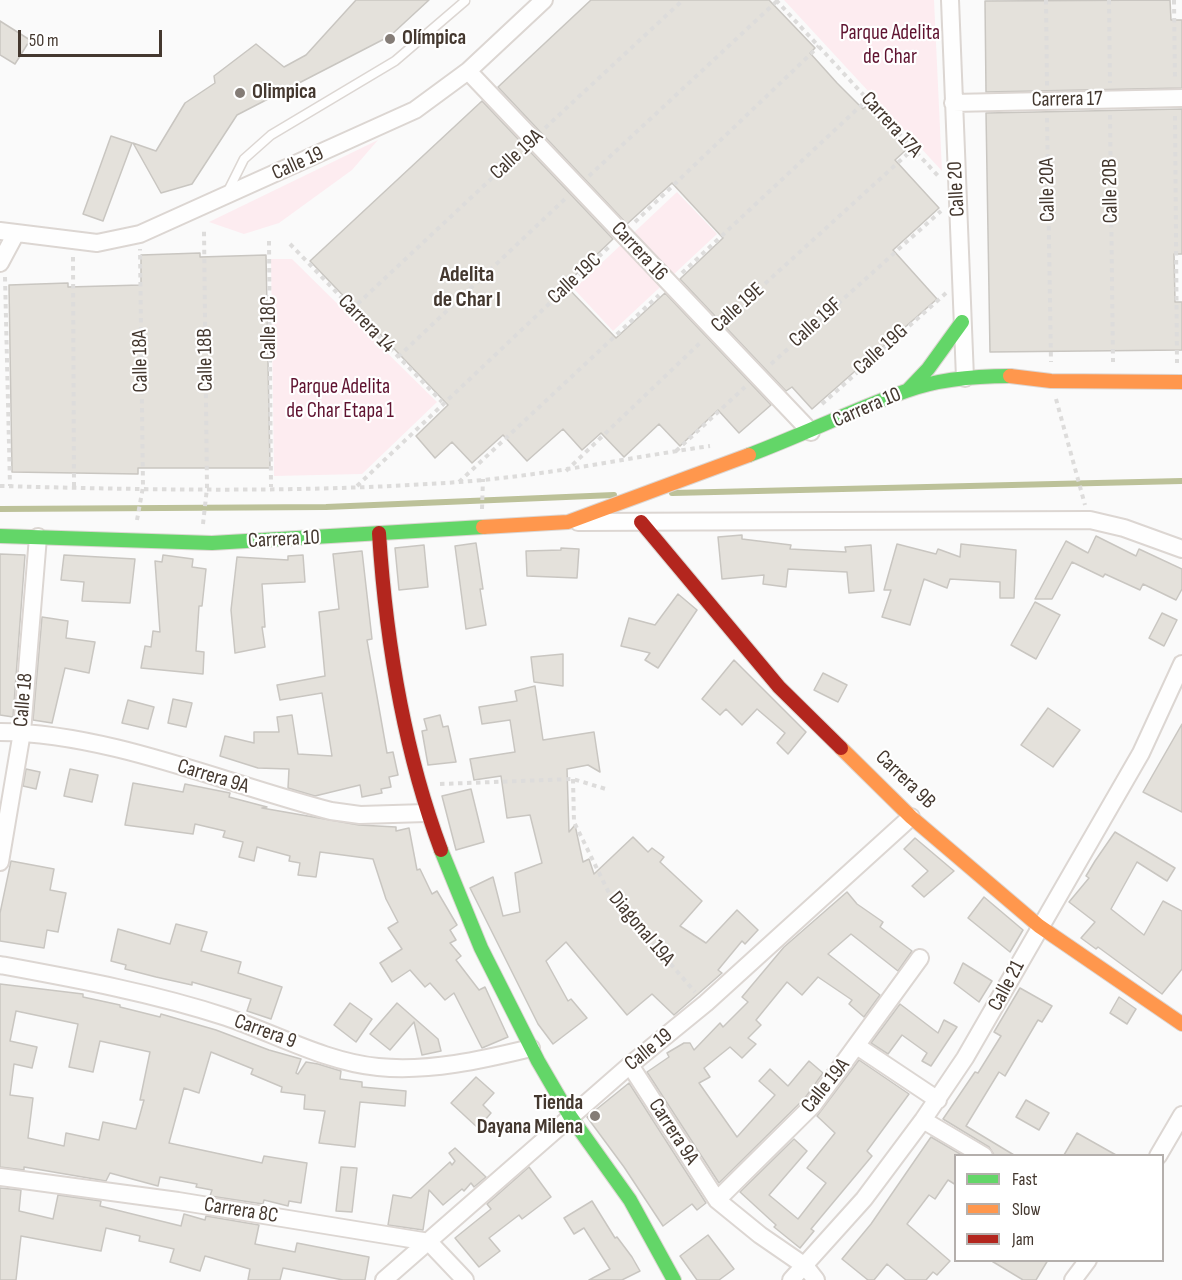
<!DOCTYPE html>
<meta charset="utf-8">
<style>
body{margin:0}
#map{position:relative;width:1182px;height:1280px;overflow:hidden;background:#fafafa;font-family:"Sofia Sans Condensed",sans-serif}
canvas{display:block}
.legend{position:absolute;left:954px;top:1154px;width:210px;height:108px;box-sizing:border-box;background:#fff;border:2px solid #b4afac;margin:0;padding:8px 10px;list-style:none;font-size:18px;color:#44382f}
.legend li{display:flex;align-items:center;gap:12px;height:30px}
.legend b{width:30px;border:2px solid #b4afac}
.scale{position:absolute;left:18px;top:30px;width:144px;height:27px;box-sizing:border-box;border:3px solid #44382f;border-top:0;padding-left:8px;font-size:18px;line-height:21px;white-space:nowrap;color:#44382f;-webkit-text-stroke:4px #fff;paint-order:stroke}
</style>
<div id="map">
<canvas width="1182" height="1280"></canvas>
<ul class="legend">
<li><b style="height:8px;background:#63d668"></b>Fast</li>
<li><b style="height:8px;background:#ff974d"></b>Slow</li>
<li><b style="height:8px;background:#b3261e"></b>Jam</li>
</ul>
<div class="scale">50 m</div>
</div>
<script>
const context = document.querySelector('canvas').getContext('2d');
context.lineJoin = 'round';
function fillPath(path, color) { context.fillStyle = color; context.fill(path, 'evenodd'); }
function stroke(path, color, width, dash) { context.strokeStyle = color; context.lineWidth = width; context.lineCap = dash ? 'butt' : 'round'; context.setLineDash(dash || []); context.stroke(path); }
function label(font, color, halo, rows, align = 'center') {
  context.font = font + ' "Sofia Sans Condensed",sans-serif'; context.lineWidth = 4.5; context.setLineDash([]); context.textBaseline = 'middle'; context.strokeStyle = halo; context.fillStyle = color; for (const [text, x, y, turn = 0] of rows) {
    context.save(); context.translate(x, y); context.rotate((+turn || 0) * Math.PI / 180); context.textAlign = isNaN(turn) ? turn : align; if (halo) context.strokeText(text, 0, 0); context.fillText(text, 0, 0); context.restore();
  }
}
const green = new Path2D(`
 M784,0H934L942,171Z
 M378,140L352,170L279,223L244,234L209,222Z
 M677,192L717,234L613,331L574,289Z
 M271,259H292L437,402L362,474L274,476Z`);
const stream = new Path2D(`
 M672,493L1182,481
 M0,509L326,507L614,495`);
const building = new Path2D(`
 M356,0H429L390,36L237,115L192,184L161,193L133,143L156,151L185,103L215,83L214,76L256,44L284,67L306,55Z
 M591,0H769L815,48L810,53L837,83L863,109L866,106L907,149L895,160L939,208L893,250L937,299L812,409L792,387L786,391L680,279L723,238L672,183L627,224L498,87Z
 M1170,0L1171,20H1182V88L986,92L985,1Z
 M0,21L30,40L15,64L0,55Z
 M482,101L613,239L565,285L616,338L665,293L771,405L739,433L718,410L680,446L659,424L624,457L601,433L582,450L563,429L527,461L503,435L472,463L452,442L435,458L416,436L448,405L310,261Z
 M1182,109V254H1174L1175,302H1182V350L990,352L986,113Z
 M111,136L132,143L103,221L83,214Z
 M200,253V257L266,255L270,468H138V474L12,472L9,285L68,283V287L141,285V255Z
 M742,535V539L791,545L790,549L846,552L845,547L871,545L874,591L849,593L847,572L788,569L786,587L763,584L764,575L722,579L718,537Z
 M1096,536L1136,556L1139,549L1182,569V589L1176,600L1143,584L1140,590L1105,574L1103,577L1072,562L1052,599H1035L1066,541L1088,553Z
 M476,543L483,589H480L486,625L466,629L455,546Z
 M897,544L936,554L938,549L960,557L961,544L1016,550L1014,598H1000V582L950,579L947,588L924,579L910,625L882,617L891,590H884Z
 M424,545L428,587L399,590L395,548Z
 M561,548L579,549L577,578L527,576L526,551L561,550Z
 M362,551L372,639L367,640L387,753L393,752L398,775L389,777L391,787L381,789L382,793L362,797L360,785L315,796L288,788L289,769L258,768L220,756L225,736L254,743V732H279L277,717L292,715L298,754L332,756L322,693L280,700L277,685L325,676L319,612L339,609L333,554Z
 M0,554L25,555L13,717L0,715Z
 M64,555L135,559L130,603L82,601L84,582L61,580Z
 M163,555L193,559L192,567L206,569L202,606H199L196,651L204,652L203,674L141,668L145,646L151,647L153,631L160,632L155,561L162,562Z
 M303,555L305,582L262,584L265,627H262L265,647L235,653L231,610L237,557L288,560V556Z
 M678,594L697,610L658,668L645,660L650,653L621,646L629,618L655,625Z
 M1035,602L1060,615L1036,659L1011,645Z
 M1162,613L1177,620L1164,646L1149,638Z
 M42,617L68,621L66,638L95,642L89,673L65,668L52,723L33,720Z
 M563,654V686L534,682L531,657Z
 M734,660L806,732L788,754L777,743L785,733L757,709L742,725L726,709L720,715L702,699Z
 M823,673L847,685L838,702L814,690Z
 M535,686L543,740L594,732L600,772L588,765L567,769L569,832L575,825L583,862L589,859L594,874L633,837L648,852L652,848L664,857L660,862L702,901L680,926L706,943L737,910L758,930L745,944L742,941L718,970L722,973L674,1015L652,994L627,1015L566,942L546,961L568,1001L571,999L587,1018L553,1044L538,1024L470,888L493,877L503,916L520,912L515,873L542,863L530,815L507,818L501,776L474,780L470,759L515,752L510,720L482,724L479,707L517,701L515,691Z
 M173,699L192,703L186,727L168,723Z
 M128,700L154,707L148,729L122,723Z
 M1048,708L1080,730L1053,767L1021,745Z
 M440,715L443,727L448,726L456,762L428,765L422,731L427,730L424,719Z
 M1182,724V812L1143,792Z
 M26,769L40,772L36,789L23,786Z
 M70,769L98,775L92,802L64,796Z
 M133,783L183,792L185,784L230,793L229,797L267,807L262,808L359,825L396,827V831L409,828L417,870L420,869L432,894L437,891L457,925L450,930L456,940L450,943L461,956L456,960L479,990L485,987L508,1037L482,1048L454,993L445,1000L430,983L425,987L410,970L392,982L380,963L402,949L388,928L398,922L386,899L373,859L320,852L316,877L298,875L300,863L289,861L290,856L257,847L254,861L239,857L243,842L223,837L225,831L195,824L193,834L125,825Z
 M471,789L484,842L456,850L442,796Z
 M1115,832L1175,868L1167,881L1137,862L1111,909L1144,935L1163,901L1182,911V969L1162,994L1098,947L1096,949L1081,938L1095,922L1069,902L1089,878L1086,876L1095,861Z
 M915,838L954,871L924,897L912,886L928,871L904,849Z
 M11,861L54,869L50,890L66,893L58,932L47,930L44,948L0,941V913Z
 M847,892L857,904L883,922L880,927L912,951L898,971L851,934L828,954L880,995L864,1017L849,1004L852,1000L818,977L802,995L787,982L756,1020L761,1025L748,1038L756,1044L742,1058L730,1047L704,1068L710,1077L699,1083L737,1137L775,1095L759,1081L770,1069L788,1086L809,1061L823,1073L805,1098L719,1183L647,1072L669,1057L667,1053L684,1043H690L694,1050L720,1023L723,1027L748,1002L742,997L784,947Z
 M984,897L1023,930L1010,952L968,918Z
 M176,924L207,932L201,951L241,962L238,973L282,987L271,1019L247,1011L251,999L192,982V985L156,977L125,969L126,965L111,961L118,929L170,944Z
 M963,963L992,981L979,1002L954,983Z
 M0,984L83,994V997L120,1005V1007L160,1017L161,1014L216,1030L269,1050L301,1059L296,1073L298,1074L306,1062L318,1064L341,1071L340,1079L362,1082V1087L406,1091L405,1106L360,1102L355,1147L319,1143L325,1111L304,1109L305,1095L281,1092L282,1087L251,1074L253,1069L211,1052L199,1093L184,1088L169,1143L262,1163L264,1156L307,1163L301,1203L289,1201L288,1206L264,1200L263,1204L210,1196L212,1190L196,1187L197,1184L160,1177L158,1186L110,1173L106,1181L24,1167V1170L0,1167ZM16,1011L78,1024L69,1067L93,1072L100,1041L150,1052L140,1100H144L136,1129L103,1122L99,1140L66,1133L64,1146L28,1138L33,1098L10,1095L14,1064L32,1068L37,1047L10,1041Z
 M1020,988L1052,1006L1042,1022L1038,1020L1005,1076L999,1072L966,1126L1014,1155H994L989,1147L943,1119L975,1072L978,1073L1001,1036L994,1032Z
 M1119,997L1136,1009L1127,1024L1110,1013Z
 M350,1003L372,1019L356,1042L334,1025Z
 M397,1003L438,1039L441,1051L422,1055L414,1022L390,1050L370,1034Z
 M900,1004L938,1033L944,1020L957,1027L931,1066L922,1061L927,1053L902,1035L888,1054L871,1043Z
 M859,1060L909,1094L867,1151L872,1156L811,1229L814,1231L800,1248L774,1227L776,1225L740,1192L794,1139L807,1151L769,1195L798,1219L826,1183L807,1168L835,1133L817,1116Z
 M476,1077L494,1093L483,1105L491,1113L478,1128L451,1103Z
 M629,1083L706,1203L697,1210L692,1204L663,1226L624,1167L587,1117Z
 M1026,1100L1049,1113L1039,1130L1016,1117Z
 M1077,1133L1116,1155H1064Z
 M931,1137L962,1155H956V1185L948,1180L935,1199L929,1195L907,1224L950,1261L937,1275L933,1272L926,1280H906L887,1264L874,1280H868L842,1259L871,1224Z
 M455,1148L486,1177L474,1187L471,1183L464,1191L462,1189L443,1205L429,1190L423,1230L388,1225L393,1195L411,1198L450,1162L452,1165L455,1161L449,1153Z
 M341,1167L357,1168L352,1212L336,1211Z
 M529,1167L551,1197L522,1219L519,1215L489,1238L500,1251L479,1267L455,1238L491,1209L487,1204Z
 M0,1188L21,1190L19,1211L53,1219L58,1195L101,1201L100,1206L181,1226L184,1214L205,1220L206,1216L259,1225L255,1244L295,1252L297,1243L369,1257L365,1280H343L283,1268L280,1280H248L250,1269L205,1256L200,1271L170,1262L174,1249L139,1241L140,1236L106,1228L101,1251L21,1236L16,1280H0Z
 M592,1201L615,1238L617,1237L632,1257L640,1271L622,1280H589L610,1269L584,1228L574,1234L564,1218Z
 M708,1235L734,1269L719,1280H697L680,1256Z
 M990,1260H1048L1036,1280H1023Z`);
const path = new Path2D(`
 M776,0L940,178
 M1046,0L1047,86
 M1109,0L1110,83
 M1174,0L1175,81
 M1110,115L1113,362
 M1175,116L1177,363
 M1047,118L1051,362
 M545,128L683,0
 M589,176L777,1
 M635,222L819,46
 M269,241L271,487
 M290,244L442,402
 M73,257L74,487
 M682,273L868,99
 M5,277L10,486
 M351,310L522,150
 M725,320L913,149
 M398,357L566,198
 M771,364L941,211
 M1056,399L1085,505
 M822,404L946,293
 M676,451L745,387
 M566,471L702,341
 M459,482L659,295
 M0,486C152,490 307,493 459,482C544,476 626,458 710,446
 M357,486L610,246
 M482,509L483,479
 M137,520L143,487L140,249
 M203,524L207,488L204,231
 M573,779L574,822L609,893L695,992
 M440,784L573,779L609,790`);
const lane = new Path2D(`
 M227,193L244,159L271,135L395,61L465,1`);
const street = new Path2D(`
 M950,0L965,378
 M468,71L811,432
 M953,103L1182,98
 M0,231L97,243L140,234L415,110L468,71L544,0
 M0,263L15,235
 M578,522L1090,520L1124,528L1182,549
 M0,732C109,733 226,784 331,811L360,815L426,813
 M0,862L22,732L38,537
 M0,965C76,979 153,993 226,1017C276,1034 326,1062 378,1067C429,1072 482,1060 531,1048
 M857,1046L938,1100
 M630,1065L717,1200L760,1235L805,1266L816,1280
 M923,1120L984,1156
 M1158,1156L1182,1115
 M0,1177L178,1201L429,1242L465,1280
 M717,1200L813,1105L920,958
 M384,1280L630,1065L706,1003L911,817
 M791,1280L864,1199L923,1120L965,1058L1141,753L1182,664
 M1073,1280L1088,1260`);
const fast = new Path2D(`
 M908,390L928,369L962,322
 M749,455C802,435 853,410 906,391C938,379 977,376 1010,376
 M0,536L212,543L483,527
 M441,850L481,948L538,1061L570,1116L630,1200L674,1280`);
const slow = new Path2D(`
 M1010,376L1051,381L1182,382
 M483,527L568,522L749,455
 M841,748L911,817L1039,926L1182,1024`);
const jam = new Path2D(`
 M641,522L779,687L841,748
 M379,533C386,642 403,748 441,850`);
const markers = [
 [390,39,6,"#847c76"],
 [240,93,6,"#847c76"],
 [595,1116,6,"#847c76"]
];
const parkNames = [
 ["Parque Adelita",890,34],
 ["de Char",890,58],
 ["Parque Adelita",340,388],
 ["de Char Etapa 1",340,412]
];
const poiNames = [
 ["Olímpica",402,39],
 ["Olimpica",252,93],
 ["Tienda",583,1104,"right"],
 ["Dayana Milena",583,1128,"right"]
];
const streetNames = [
 ["Carrera 17",1067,100,-1],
 ["Carrera 17A",891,125,48],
 ["Calle 19A",517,155,-43],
 ["Calle 19",298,164,-24],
 ["Calle 20",957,189,-93],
 ["Calle 20A",1048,190,-91],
 ["Calle 20B",1111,191,-91],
 ["Carrera 16",639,252,47],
 ["Calle 19C",575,279,-43],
 ["Calle 19E",738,308,-42],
 ["Calle 19F",816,323,-42],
 ["Carrera 14",366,324,46],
 ["Calle 18C",270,328,-90],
 ["Calle 19G",881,350,-42],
 ["Calle 18B",206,360,-91],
 ["Calle 18A",141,361,-91],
 ["Carrera 10",867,408,-23],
 ["Carrera 10",284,540,-3],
 ["Calle 18",24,700,-85],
 ["Carrera 9A",213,777,17],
 ["Carrera 9B",905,780,44],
 ["Diagonal 19A",641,929,50],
 ["Calle 21",1007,986,-62],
 ["Carrera 9",265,1032,20],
 ["Calle 19",649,1050,-39],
 ["Calle 19A",826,1086,-51],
 ["Carrera 9A",673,1132,57],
 ["Carrera 8C",241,1211,9]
];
const neighbourhoodNames = [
 ["Adelita",467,275],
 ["de Char I",467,300]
];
fillPath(green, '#fdecf0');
stroke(stream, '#bcc199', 6);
fillPath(building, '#e4e1db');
stroke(building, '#c9c6c1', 1.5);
stroke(lane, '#dcd6d2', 11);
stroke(street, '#dcd6d2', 20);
stroke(fast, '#dcd6d2', 16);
stroke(slow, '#dcd6d2', 16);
stroke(jam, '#dcd6d2', 16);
stroke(path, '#dddcdb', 4, [4.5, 4.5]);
stroke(lane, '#fefefe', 8);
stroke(street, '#fefefe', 16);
stroke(fast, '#63d668', 14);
stroke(slow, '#ff974d', 14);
stroke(jam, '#b3261e', 14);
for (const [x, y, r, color] of markers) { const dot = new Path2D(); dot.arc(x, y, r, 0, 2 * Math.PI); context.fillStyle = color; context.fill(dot); stroke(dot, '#fff', 2); }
label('21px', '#5f1330', '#fff', parkNames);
label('bold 21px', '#44382f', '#fff', poiNames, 'left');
label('21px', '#44382f', '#fff', streetNames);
label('bold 22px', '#44382f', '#fff', neighbourhoodNames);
</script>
